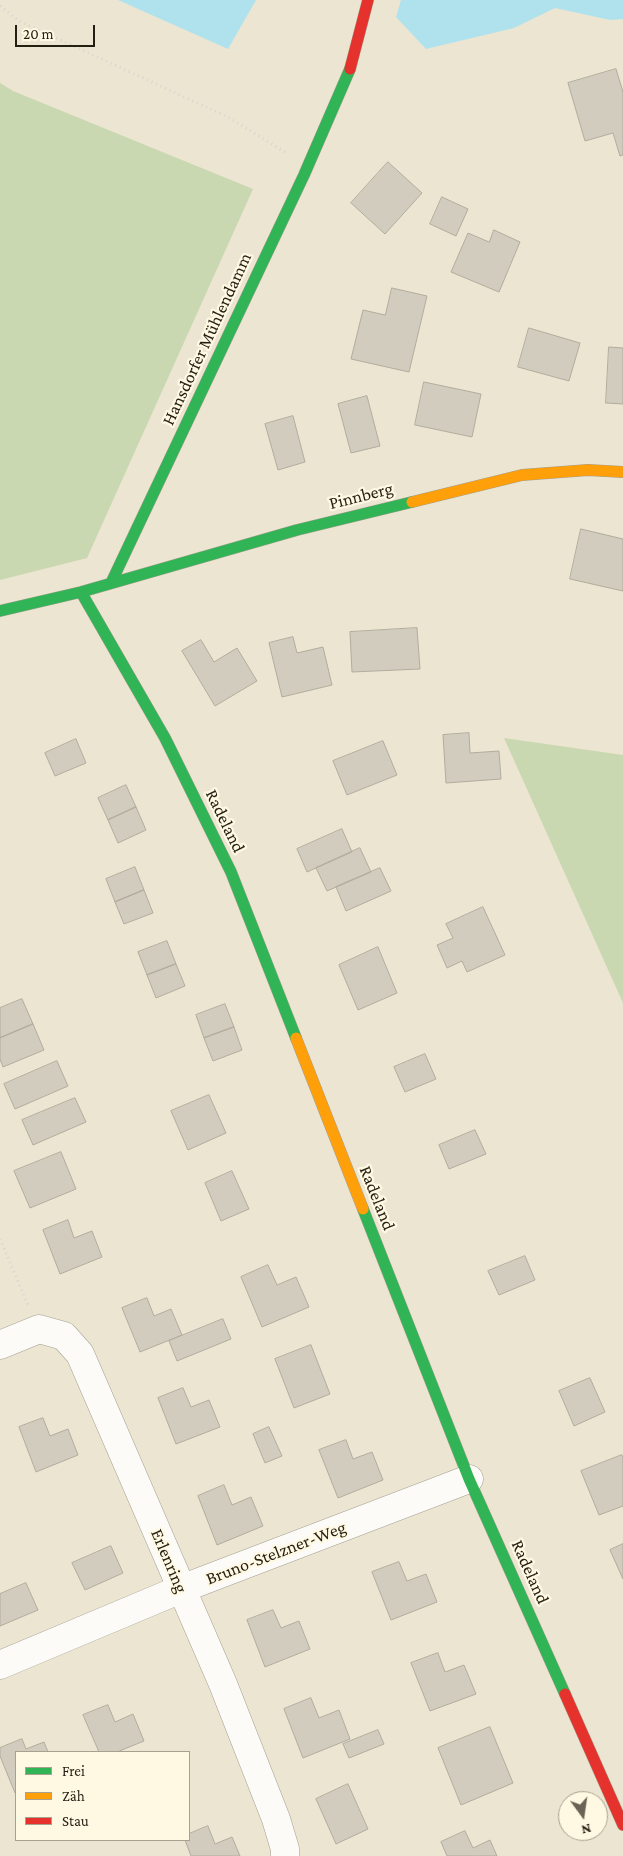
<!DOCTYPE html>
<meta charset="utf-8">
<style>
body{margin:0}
#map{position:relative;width:623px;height:1856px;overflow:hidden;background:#ece5d2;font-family:"Crimson Pro",serif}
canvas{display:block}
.legend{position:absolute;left:15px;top:1751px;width:175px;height:90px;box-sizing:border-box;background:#fff8e3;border:1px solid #a7a18f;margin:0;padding:6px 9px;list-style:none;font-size:15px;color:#231f12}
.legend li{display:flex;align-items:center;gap:10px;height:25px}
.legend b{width:25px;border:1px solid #a7a18f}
.north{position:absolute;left:558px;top:1791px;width:50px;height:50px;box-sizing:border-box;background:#fff8e3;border:1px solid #a7a18f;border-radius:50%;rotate:166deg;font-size:14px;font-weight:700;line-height:20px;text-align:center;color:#231f12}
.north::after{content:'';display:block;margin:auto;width:18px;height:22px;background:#696455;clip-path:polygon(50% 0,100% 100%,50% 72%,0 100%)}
.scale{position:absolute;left:15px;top:25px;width:80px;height:22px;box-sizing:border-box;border:2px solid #231f12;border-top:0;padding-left:6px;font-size:15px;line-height:18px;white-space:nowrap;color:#231f12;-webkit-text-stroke:4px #fff8e3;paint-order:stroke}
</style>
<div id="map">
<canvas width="623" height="1856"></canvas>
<ul class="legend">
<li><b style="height:6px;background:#30b455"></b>Frei</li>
<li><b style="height:6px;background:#ff9f0a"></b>Zäh</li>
<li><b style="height:6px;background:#e5322d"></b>Stau</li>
</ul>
<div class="north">N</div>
<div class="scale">20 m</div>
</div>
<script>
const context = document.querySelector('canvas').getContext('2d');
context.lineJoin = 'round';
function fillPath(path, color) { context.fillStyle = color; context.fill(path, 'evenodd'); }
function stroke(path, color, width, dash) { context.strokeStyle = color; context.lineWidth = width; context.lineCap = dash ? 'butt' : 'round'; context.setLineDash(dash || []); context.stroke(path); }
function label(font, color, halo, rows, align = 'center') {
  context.font = font + ' "Crimson Pro",serif'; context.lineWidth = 4.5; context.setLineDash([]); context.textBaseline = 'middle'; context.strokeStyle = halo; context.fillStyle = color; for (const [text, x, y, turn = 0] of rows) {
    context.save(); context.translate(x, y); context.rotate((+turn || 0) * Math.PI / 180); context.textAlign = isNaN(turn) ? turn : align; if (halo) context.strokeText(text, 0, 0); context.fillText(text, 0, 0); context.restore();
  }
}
const green = new Path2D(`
 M0,83L13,91L253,189L87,558L0,580Z
 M504,738L623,755V1003Z`);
const water = new Path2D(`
 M118,0H256L228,49Z
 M401,0H623V19L610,20L555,8L514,28L426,49L396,17Z`);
const building = new Path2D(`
 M616,69L623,92V155L620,156L613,133L585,141L568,83Z
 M388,162L422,193L385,234L351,203Z
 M442,197L468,209L456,236L430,224Z
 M494,230L520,242L499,292L451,272L468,233L489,242Z
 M392,288L427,296L409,372L351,359L363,310L385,315Z
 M529,328L580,343L569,381L518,367Z
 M609,347L623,348V404L606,403Z
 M424,382L481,394L472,437L415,425Z
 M367,396L380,446L351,453L338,404Z
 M293,416L305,462L278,470L265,424Z
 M581,529L623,539V591L570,579Z
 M417,628L420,669L352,672L350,632Z
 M293,637L297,653L323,647L332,685L282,697L269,643Z
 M201,640L214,662L237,648L257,681L215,706L182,651Z
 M469,733L470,753L499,751L501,779L446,783L443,735Z
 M76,739L86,763L55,776L45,753Z
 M383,741L397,775L347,795L333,761Z
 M126,785L136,807L108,820L98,798Z
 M136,807L146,830L118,843L108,820Z
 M342,829L352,852L307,872L297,849Z
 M360,848L371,872L327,891L316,868Z
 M135,867L144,890L115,902L106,879Z
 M380,868L391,891L346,911L336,887Z
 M144,890L153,913L124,924L115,902Z
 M483,907L505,955L467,972L462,961L447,968L437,945L453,938L446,924Z
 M167,941L176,964L147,975L138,952Z
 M378,947L397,993L358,1010L339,965Z
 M176,964L185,986L156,998L147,975Z
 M22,999L33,1024L0,1038V1008Z
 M225,1004L234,1027L204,1038L196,1015Z
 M33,1024L44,1050L3,1067L0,1059V1038Z
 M234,1027L242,1050L213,1061L204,1038Z
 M425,1054L436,1079L405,1092L394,1067Z
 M57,1061L68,1086L15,1109L4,1084Z
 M209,1095L226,1133L188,1150L171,1111Z
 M75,1098L86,1122L33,1145L22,1120Z
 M475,1130L486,1154L449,1169L439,1145Z
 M61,1152L76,1189L30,1208L14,1171Z
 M232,1171L249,1209L221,1221L205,1183Z
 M68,1220L74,1238L92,1231L102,1257L60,1274L43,1230Z
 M525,1256L535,1280L499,1295L488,1271Z
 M268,1265L277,1285L296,1277L309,1307L262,1327L241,1277Z
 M147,1298L154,1316L171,1309L182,1335L140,1352L122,1308Z
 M223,1319L231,1339L177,1361L169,1341Z
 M311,1345L330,1394L294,1408L275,1359Z
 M590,1378L605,1412L574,1426L559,1391Z
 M183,1388L191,1407L209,1400L220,1427L176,1444L158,1398Z
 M43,1418L50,1436L68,1429L78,1455L36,1472L19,1427Z
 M269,1427L282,1456L265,1463L253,1434Z
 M346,1440L353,1459L372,1452L383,1480L338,1498L319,1450Z
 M622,1455L623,1458V1506L599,1515L581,1471Z
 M224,1485L232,1505L251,1497L263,1526L217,1545L198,1496Z
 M623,1544V1579L610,1550Z
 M111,1546L123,1573L85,1590L72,1563Z
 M399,1562L407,1581L426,1574L437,1602L391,1620L372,1572Z
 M26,1583L38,1610L0,1626V1594Z
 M273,1610L281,1628L299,1621L310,1649L265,1667L247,1620Z
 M438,1653L445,1672L464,1665L476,1694L430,1711L411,1663Z
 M311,1698L319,1718L339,1710L350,1739L303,1758L284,1709Z
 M108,1705L115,1722L133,1714L144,1741L117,1752H99L83,1715Z
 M490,1727L513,1783L461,1805L438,1748Z
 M378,1730L384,1744L349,1758L343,1744Z
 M22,1739L26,1749L44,1742L48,1752H16V1793H15L0,1756V1748Z
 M348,1784L368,1829L336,1844L316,1799Z
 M208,1826L215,1844L232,1837L240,1856H191L185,1840H189V1834Z
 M465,1831L473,1848L490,1840L497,1856H447L441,1842Z`);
const path = new Path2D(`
 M0,6L21,22L228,117L285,152
 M0,1239L28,1305`);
const street = new Path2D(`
 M0,1345L39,1329L64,1336L80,1354L223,1684L276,1819L285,1849V1856
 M0,1665L181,1589L469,1479`);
const fast = new Path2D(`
 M111,583L304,175L350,69
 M81,592L165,738L231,872L296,1038
 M0,611L81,592L297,530L412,502
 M363,1209L469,1479L565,1694`);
const slow = new Path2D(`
 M412,502L522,475L588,470L623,472
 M296,1038L363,1209`);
const jam = new Path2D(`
 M350,69L368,0
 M565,1694L623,1825`);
const streetNames = [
 ["Hansdorfer Mühlendamm",207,339,-65],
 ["Pinnberg",361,496,-14],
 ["Radeland",225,821,64],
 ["Radeland",377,1198,68],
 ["Bruno-Stelzner-Weg",276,1553,-21],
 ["Erlenring",169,1561,67],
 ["Radeland",530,1572,66]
];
fillPath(green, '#c9d8b1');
fillPath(water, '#b0e2ed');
fillPath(building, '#d1ccbd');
stroke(building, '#b1ac9d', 1);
stroke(street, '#a4a091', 29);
stroke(fast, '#a4a091', 12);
stroke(slow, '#a4a091', 12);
stroke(jam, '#a4a091', 12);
stroke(path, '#d7d5cf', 3, [1, 4]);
stroke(street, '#fcfbf8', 28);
stroke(fast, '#30b455', 11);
stroke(slow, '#ff9f0a', 11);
stroke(jam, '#e5322d', 11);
label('18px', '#231f12', '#fff8e3', streetNames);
</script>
